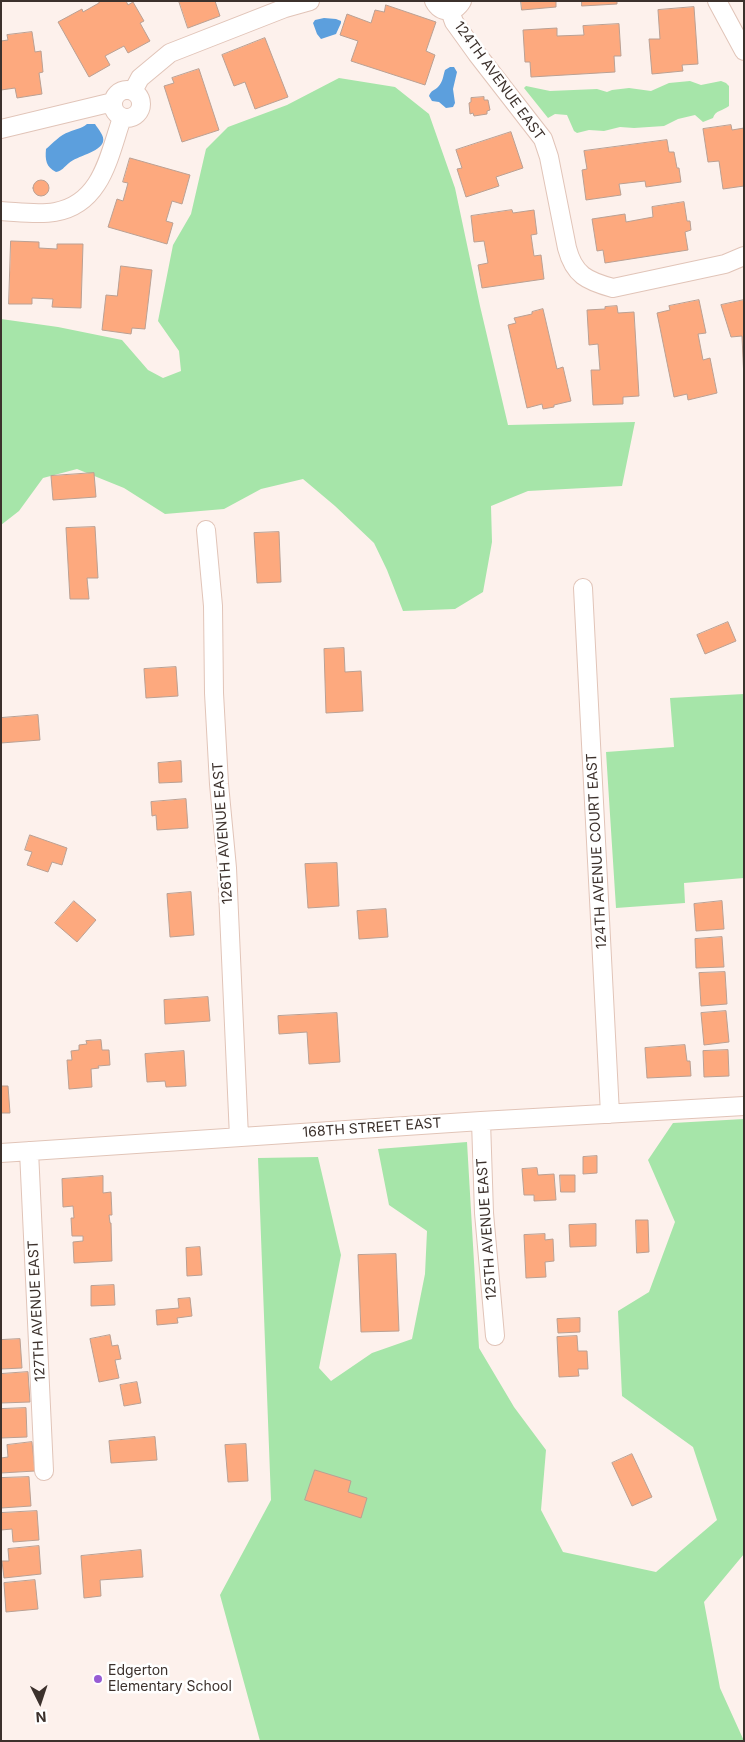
<!DOCTYPE html>
<style>
body{margin:0}
#map{position:relative;width:745px;height:1742px;overflow:hidden;background:#fdf1ec;font-family:Inter,sans-serif}
canvas{display:block}
.frame{position:absolute;inset:0;border:2px solid #3c312c;pointer-events:none}
.north{position:absolute;left:15px;top:1677px;width:50px;height:50px;-webkit-text-stroke:4px #fff;paint-order:stroke;rotate:176deg;font-size:14px;font-weight:700;line-height:20px;text-align:center;color:#3c312c}
.north::after{content:'';display:block;margin:auto;width:18px;height:22px;background:#3c312c;clip-path:polygon(50% 0,100% 100%,50% 72%,0 100%)}
</style>
<div id="map">
<canvas width="745" height="1742"></canvas>
<div class="frame"></div>
<div class="north">N</div>
</div>
<script>
const context = document.querySelector('canvas').getContext('2d');
context.lineJoin = 'round';
function fillPath(path, color) { context.fillStyle = color; context.fill(path, 'evenodd'); }
function stroke(path, color, width, dash) { context.strokeStyle = color; context.lineWidth = width; context.lineCap = dash ? 'butt' : 'round'; context.setLineDash(dash || []); context.stroke(path); }
function label(font, color, halo, rows, align = 'center') {
  context.font = font + ' Inter,sans-serif'; context.lineWidth = 5; context.setLineDash([]); context.textBaseline = 'middle'; context.strokeStyle = halo; context.fillStyle = color; for (const [text, x, y, turn = 0] of rows) {
    context.save(); context.translate(x, y); context.rotate((+turn || 0) * Math.PI / 180); context.textAlign = isNaN(turn) ? turn : align; if (halo) context.strokeText(text, 0, 0); context.fillText(text, 0, 0); context.restore();
  }
}
const green = new Path2D(`
 M339,78L395,87L429,114L455,188L480,306L508,425L635,422L622,486L528,491L491,506L492,542L483,592L455,609L403,611L387,570L374,543L335,506L303,479L261,489L224,509L165,514L124,488L77,469L43,478L19,511L1,525V319L58,327L122,340L148,370L163,378L181,371L179,351L158,321L173,245L191,214L206,149L228,127L287,105Z
 M690,81L701,85L721,81L726,83L729,86V106C723,111 715,110 713,118L703,122L695,115L678,119L664,126L634,128L620,127L604,131L589,130L577,133L574,131L567,115L555,114L548,118L524,88L526,86L550,91L597,89L607,92L612,90L629,88L651,91L669,83Z
 M744,694V878L684,883L685,903L616,908L606,752L674,747L670,698Z
 M744,1119V1554L704,1602L720,1688L744,1741H260L220,1595L271,1500L258,1158L318,1157L341,1255L319,1368L331,1381L372,1353L412,1339L425,1274L427,1231L389,1205L378,1149L467,1142L479,1348L514,1407L546,1450L541,1510L563,1552L656,1572L717,1520L693,1447L622,1396L618,1311L649,1292L675,1222L648,1160L673,1123Z`);
const water = new Path2D(`
 M324,18L336,19L341,21V23L336,34L321,39L317,34L313,23L315,20Z
 M450,67H454L457,72L453,89L455,103L453,107L446,108L439,102L432,101L429,96C431,90 434,91 438,87C443,82 443,76 445,70Z
 M87,124H95C98,129 105,136 103,142C100,152 77,156 69,163C64,167 62,171 56,172C46,167 45,160 46,149C53,143 60,135 69,132C75,129 81,129 87,124Z`);
const building = new Path2D(`
 M98,1H126L128,5L133,2L144,21L140,23L150,41L128,53L124,46L105,56L110,65L89,77L58,22L82,9L83,12L99,3Z
 M179,1H215L220,16L188,28Z
 M521,1H556V7L522,10Z
 M582,1H617V4L582,6Z
 M386,5L436,22L426,51L435,55L425,85L351,61L358,41L340,35L347,14L371,23L375,10L384,12Z
 M694,7L698,64L682,65L683,71L652,74L649,39H660L658,10Z
 M619,24L621,56H614L615,72L531,77L530,62H525L523,30L557,28V36L584,35L583,26Z
 M32,32L35,52L41,51L43,72L39,73L42,94L17,98L15,88L1,90V41L8,40L7,35Z
 M265,38L288,97L255,109L245,82L234,86L222,55Z
 M199,69L219,130L182,142L164,86L174,83L172,78Z
 M484,97V100H488L490,110L487,111V114L474,116L473,113L470,114L469,103L471,102V98Z
 M731,125L732,130L744,128V186L723,189L719,161L708,162L703,129Z
 M511,132L523,168L496,177L499,186L466,197L457,169L462,168L456,150Z
 M667,140L669,152H674L677,168H679L681,182L646,187L645,181L619,184L621,195L586,200L582,170L587,169L584,151Z
 M130,158L190,175L182,204L172,201L166,221L173,223L167,244L108,227L117,199L123,201L128,183L123,182Z
 M33 188a8 8 0 1 1 16 0a8 8 0 1 1-16 0Z
 M684,202L687,221H690L691,230L685,232L688,250L605,263L603,250L597,251L592,219L625,214L626,222L653,217L652,207Z
 M512,210L513,213L534,210L537,234L531,235L534,256L541,255L544,279L482,288L478,265L488,263L484,241L474,242L471,216Z
 M11,241L39,242V248L57,249V244H83L81,308L52,307L53,299L32,298V304H9Z
 M121,266L152,270L145,329L132,328L131,334L102,330L106,295L117,296Z
 M699,300L706,333L698,334L703,360L710,358L717,393L688,400L687,394L674,397L657,313L670,310L669,306Z
 M744,300V380L742,336L731,337L721,305Z
 M617,306L618,313L634,312L639,396L623,397V404L593,405L591,370H600L598,344L589,345L587,310L605,309V307Z
 M543,309L557,369L563,367L571,401L554,405V407L543,409L542,404L527,408L508,325L516,323L514,318L532,314V312Z
 M94,473L96,497L53,500L51,476Z
 M95,527L98,578H87L89,599H70L66,528Z
 M279,532L281,582L257,583L254,533Z
 M728,622L736,641L705,654L697,635Z
 M344,648L345,672L361,671L363,711L326,713L324,649Z
 M176,667L178,696L146,698L144,669Z
 M38,715L40,740L1,743V718Z
 M181,761L182,782L159,783L158,763Z
 M186,799L188,828L157,830L156,815L152,816L151,802Z
 M30,835L67,848L62,865L52,862L48,872L27,865L32,852L25,850Z
 M337,863L339,906L308,908L305,864Z
 M191,892L194,935L170,937L167,894Z
 M74,901L96,920L77,942L55,923Z
 M722,901L724,929L696,931L694,904Z
 M386,909L388,937L359,939L357,911Z
 M722,937L724,967L696,968L695,939Z
 M725,972L727,1004L701,1006L699,973Z
 M208,997L210,1021L165,1024L164,1000Z
 M726,1011L729,1042L704,1045L701,1013Z
 M337,1013L340,1062L309,1064L307,1032L279,1034L278,1016Z
 M101,1040L102,1050H109L110,1065L98,1066L99,1068L91,1069L92,1087L69,1089L67,1060H72L71,1051L79,1050V1045L87,1044L86,1041Z
 M685,1045L687,1061H690L691,1076L647,1078L645,1048Z
 M728,1050L729,1076L704,1077L703,1051Z
 M184,1051L186,1086L166,1087L165,1081L147,1082L145,1054Z
 M1,1086H8L10,1113H1Z
 M597,1156V1173L583,1174V1157Z
 M537,1168L538,1175L554,1174L556,1200L534,1201V1195H524L522,1169Z
 M560,1175H575V1192H561Z
 M103,1176V1193L111,1192L112,1215H109L110,1223H111L112,1261L74,1263L73,1242L83,1241V1236H72L71,1218H74L73,1206L63,1207L62,1179Z
 M636,1220H648L649,1252L637,1253Z
 M596,1224V1246L570,1247L569,1225Z
 M545,1234V1240L553,1239L554,1261L545,1262L546,1277L526,1278L524,1235Z
 M200,1247L202,1275L187,1276L186,1248Z
 M396,1254L399,1331L361,1332L358,1255Z
 M114,1285L115,1305L91,1306V1286Z
 M190,1298L192,1316L177,1318L178,1323L157,1325L156,1310L179,1308L178,1299Z
 M580,1318V1332L558,1333L557,1319Z
 M110,1335L112,1346L118,1345L121,1359L115,1360L119,1378L99,1382L90,1339Z
 M577,1336L578,1351H587L588,1369H578L579,1376L559,1377L557,1337Z
 M20,1339L22,1368L1,1369V1340Z
 M28,1372L30,1402L1,1403V1374Z
 M137,1382L141,1403L124,1406L120,1385Z
 M26,1408L27,1437L1,1438V1409Z
 M155,1437L157,1460L111,1463L109,1441Z
 M32,1442L35,1471L1,1473V1458L8,1457L7,1445Z
 M246,1444L248,1481L228,1482L225,1445Z
 M632,1454L652,1497L632,1506L612,1463Z
 M315,1470L351,1481L348,1492L367,1498L361,1518L305,1500Z
 M29,1477L31,1506L1,1508V1478Z
 M37,1511L39,1540L13,1542L12,1529L1,1530V1513Z
 M39,1546L41,1574L4,1578L2,1561H9L8,1549Z
 M141,1550L143,1577L100,1580L101,1596L84,1598L81,1556Z
 M35,1580L38,1609L6,1612L4,1583Z`);
const minor = new Path2D(`
 M434,1C441,14 455,13 462,1
 M717,1L744,51
 M450,11L454,22L477,54L543,139L549,157L567,248C574,275 587,281 613,288L725,264L744,256
 M113 104a14 14 0 1 1 28 0a14 14 0 1 1-28 0Z
 M133,91L140,78L170,53L285,8L310,1
 M1,129L113,102
 M1,211C19,212 38,215 55,212C102,204 109,155 122,118
 M206,530L213,606L214,693L219,784L227,868L239,1137
 M583,588L610,1114
 M481,1121L484,1213L495,1336
 M29,1151L44,1471
 M1,1153L481,1121L744,1106`);
const markers = [
 [98,1679,5,"#975cd4"]
];
const streetNames = [
 ["124TH AVENUE EAST",499,81,54],
 ["126TH AVENUE EAST",223,833,-94],
 ["124TH AVENUE COURT EAST",597,851,-93],
 ["168TH STREET EAST",372,1128,-4],
 ["125TH AVENUE EAST",487,1229,-94],
 ["127TH AVENUE EAST",37,1311,-93]
];
const poiNames = [
 ["Edgerton",108,1671],
 ["Elementary School",108,1687]
];
fillPath(green, '#a6e5a9');
fillPath(water, '#5c9fdd');
fillPath(building, '#fda97e');
stroke(building, '#baa093', 1);
stroke(minor, '#e1c4b8', 20);
stroke(minor, '#fff', 18);
for (const [x, y, r, color] of markers) { const dot = new Path2D(); dot.arc(x, y, r, 0, 2 * Math.PI); context.fillStyle = color; context.fill(dot); stroke(dot, '#fff', 2); }
label('14px', '#3c312c', '#fff', streetNames);
label('14px', '#3c312c', '#fff', poiNames, 'left');
</script>
